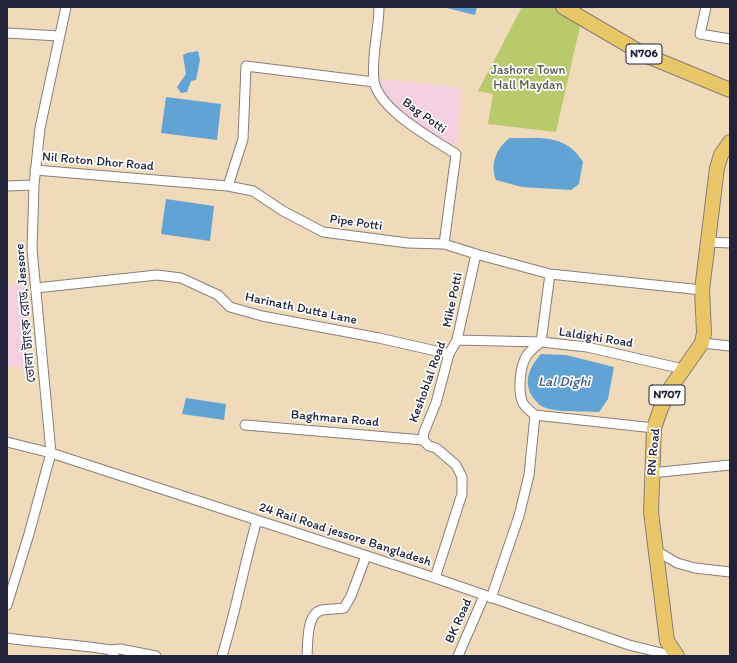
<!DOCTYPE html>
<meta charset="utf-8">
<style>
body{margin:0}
#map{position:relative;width:737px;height:663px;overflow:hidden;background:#efdbba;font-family:Itim,sans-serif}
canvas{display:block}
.frame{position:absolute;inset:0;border:8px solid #22223b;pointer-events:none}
</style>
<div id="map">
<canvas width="737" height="663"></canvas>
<div class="frame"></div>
</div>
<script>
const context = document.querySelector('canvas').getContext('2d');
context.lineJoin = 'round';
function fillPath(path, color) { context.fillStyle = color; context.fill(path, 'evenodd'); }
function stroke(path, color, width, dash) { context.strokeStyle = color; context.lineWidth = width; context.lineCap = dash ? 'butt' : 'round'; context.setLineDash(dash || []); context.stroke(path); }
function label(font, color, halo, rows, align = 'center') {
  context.font = font + ' Itim,"Noto Sans Bengali",sans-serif'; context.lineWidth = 3.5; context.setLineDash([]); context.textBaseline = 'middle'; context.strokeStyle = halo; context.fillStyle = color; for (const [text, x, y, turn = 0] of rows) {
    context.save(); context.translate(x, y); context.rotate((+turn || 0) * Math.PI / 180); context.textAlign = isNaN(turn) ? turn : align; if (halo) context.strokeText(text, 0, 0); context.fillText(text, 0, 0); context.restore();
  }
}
const built = new Path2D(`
 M380,79L461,88L457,144L442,143L397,111L381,92Z
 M23,283L32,370H22L20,366L7,367V287Z`);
const green = new Path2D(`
 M522,7H554L581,22L556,132L488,124L493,94L478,91Z`);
const water = new Path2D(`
 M443,7H477L475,15Z
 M198,51L200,60L196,80L191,81L187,92L181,93L177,87L186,74L183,55L187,53Z
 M166,97L221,104L217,140L161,133Z
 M510,138C540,139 565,133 583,162L579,184L571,190L522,187L496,180C490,164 496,148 510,138Z
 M166,199L214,206L210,241L161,234Z
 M541,354L566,355L614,367L608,399L599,412C582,411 560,413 543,407C539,405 535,400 532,396C523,381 530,366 541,354Z
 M186,398L226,404L224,420L182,414Z`);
const minor = new Path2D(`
 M379,7C379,31 371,56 374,80C377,109 433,139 456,154L444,244
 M706,7L700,34L730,39
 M7,33L59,36
 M35,170L228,186L253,191L283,211L323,232L408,243L444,244L476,254L550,274L702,290
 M7,186L34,185
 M228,186L243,139L246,66L374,82
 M708,242L730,243
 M36,288L157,275L181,278L218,295L230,307L262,316L379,338L449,354
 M457,340L541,342L587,347L683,369
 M541,342C536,346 531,350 527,355C520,366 518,389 522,401C524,407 530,411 535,415L654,428
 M541,342L550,274
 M702,343L730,346
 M245,425L423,440
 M7,442L51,453L435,578L629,645L674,656
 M651,473L730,465
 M655,550L677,563L695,568L730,572
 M435,578L462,494V477L456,465L436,448L429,446L423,440L424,432L436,403L449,354L457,340L476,254
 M491,598L519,516L529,475L535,415
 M7,605L29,534L51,453L32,249L34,185L40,128L66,7
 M7,638C41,643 77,644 111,650L114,656
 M111,650L120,649L156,656
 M222,656C236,611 244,565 257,520
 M307,656C308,644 306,613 322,610C329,609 337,609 344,608L351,596L366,556
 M458,656L484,596`);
const highway = new Path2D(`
 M563,7L645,55L730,90
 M677,656L667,641L651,512L654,428L661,408L671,387L702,343L704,333L702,290L717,168L721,155L730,142`);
const shields = [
 [644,54,36],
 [667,395,36]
];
const shieldNames = [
 ["N706",644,54],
 ["N707",667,395]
];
const parkNames = [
 ["Jashore Town",528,71],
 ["Hall Maydan",528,86]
];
const streetNames = [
 ["Bag Potti",424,116,36],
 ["Nil Roton Dhor Road",98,162,5],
 ["Pipe Potti",356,223,8],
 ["Mike Potti",453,300,-78],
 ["Harinath Dutta Lane",301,309,12],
 ["ভোলা ট্যাংক রোড, Jessore",26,313,-95],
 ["Laldighi Road",596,338,9],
 ["Keshoblal Road",428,382,-70],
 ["Baghmara Road",335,419,5],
 ["RN Road",654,452,-85],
 ["24 Rail Road jessore Bangladesh",345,535,18],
 ["BK Road",459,621,-66]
];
const waterNames = [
 ["Lal Dighi",564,382]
];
fillPath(built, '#f3cfe0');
fillPath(green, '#b9ca6d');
fillPath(water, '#60a3d4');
stroke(minor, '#887e7a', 11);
stroke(highway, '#887e7a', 16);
stroke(minor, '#fff', 9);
stroke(highway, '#e9c769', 14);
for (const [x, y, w] of shields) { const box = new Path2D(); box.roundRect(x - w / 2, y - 10, w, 20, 3); context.fillStyle = '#fff'; context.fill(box); stroke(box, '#22223b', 1); }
label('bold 12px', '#22223b', null, shieldNames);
label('13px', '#575d4c', '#fff', parkNames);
label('13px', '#22223b', '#fff', streetNames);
label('italic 14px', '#3e5c80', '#fff', waterNames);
</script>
